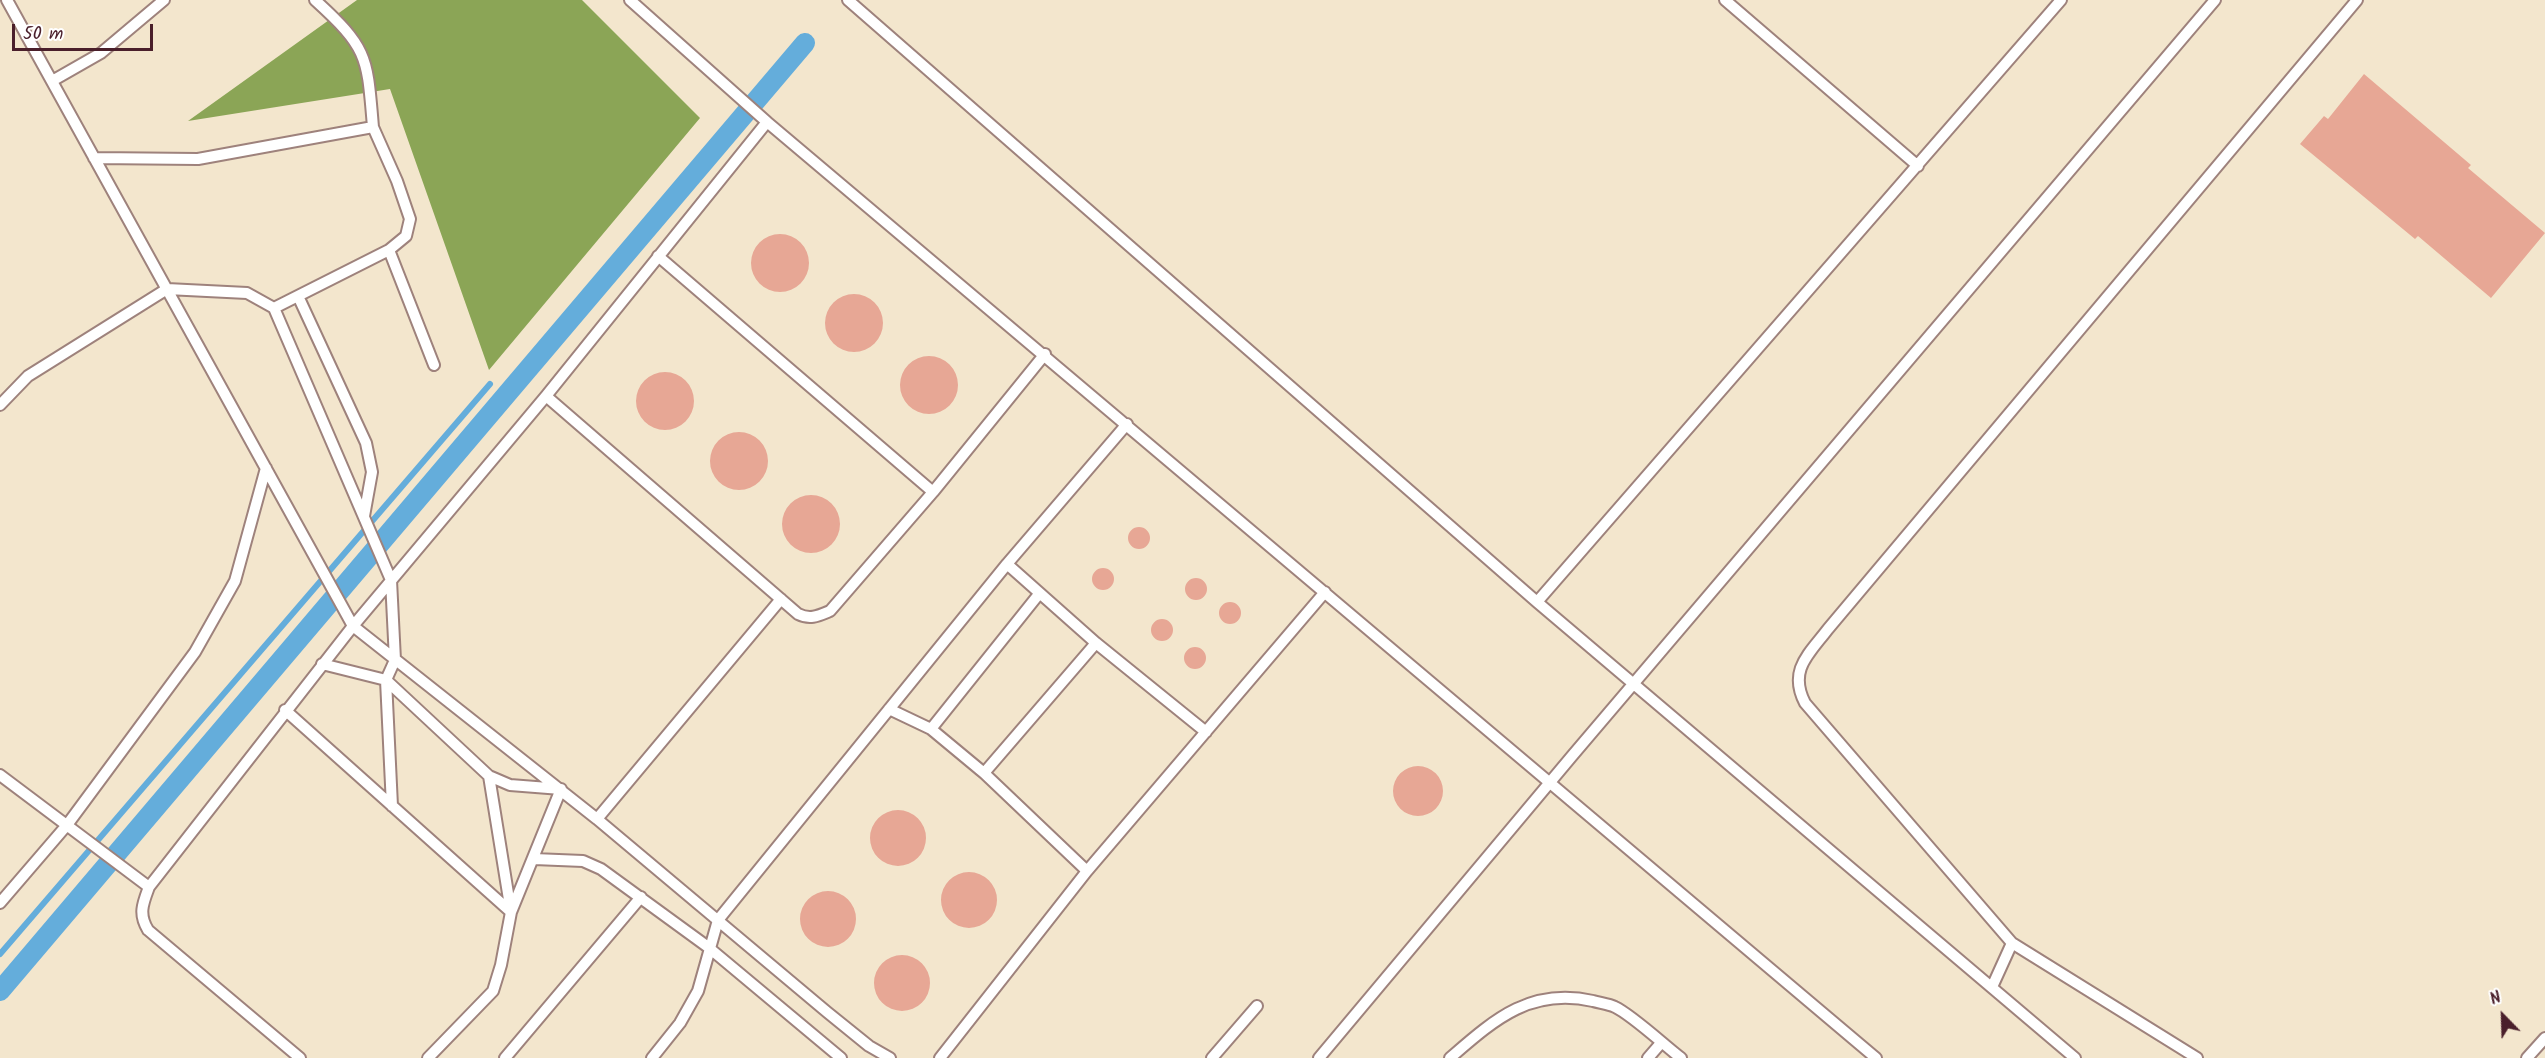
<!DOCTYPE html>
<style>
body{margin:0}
#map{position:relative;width:2545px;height:1058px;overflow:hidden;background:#f3e6cd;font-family:Kalam,sans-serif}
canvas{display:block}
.north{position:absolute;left:2473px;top:986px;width:60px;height:60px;-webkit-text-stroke:4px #fff;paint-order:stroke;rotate:337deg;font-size:16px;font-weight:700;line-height:24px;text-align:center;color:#4a1f2b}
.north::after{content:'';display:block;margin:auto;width:21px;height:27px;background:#4a1f2b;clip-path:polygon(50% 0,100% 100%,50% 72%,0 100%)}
.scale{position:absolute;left:12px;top:24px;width:141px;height:27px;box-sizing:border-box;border:3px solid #4a1f2b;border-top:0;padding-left:8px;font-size:18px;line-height:21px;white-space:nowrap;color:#4a1f2b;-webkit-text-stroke:4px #fff;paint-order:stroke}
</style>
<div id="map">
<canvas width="2545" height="1058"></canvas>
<div class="north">N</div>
<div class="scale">50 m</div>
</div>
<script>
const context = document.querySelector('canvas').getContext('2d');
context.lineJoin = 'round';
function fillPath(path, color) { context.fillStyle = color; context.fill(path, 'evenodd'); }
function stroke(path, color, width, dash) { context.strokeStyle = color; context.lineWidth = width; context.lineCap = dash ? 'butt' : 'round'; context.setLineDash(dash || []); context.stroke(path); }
const forest = new Path2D(`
 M357,0H582L700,118L489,370L390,89L188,121Z`);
const stream = new Path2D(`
 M0,954L490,384`);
const canal = new Path2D(`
 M0,991L805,43`);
const building = new Path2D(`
 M2364,74L2471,165L2468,168L2545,233L2491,298L2418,236L2415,239L2300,144L2324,116L2328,119Z
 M751 263a29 29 0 1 1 58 0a29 29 0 1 1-58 0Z
 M825 323a29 29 0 1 1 58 0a29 29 0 1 1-58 0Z
 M900 385a29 29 0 1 1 58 0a29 29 0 1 1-58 0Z
 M636 401a29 29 0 1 1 58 0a29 29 0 1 1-58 0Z
 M710 461a29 29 0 1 1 58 0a29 29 0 1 1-58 0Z
 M782 524a29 29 0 1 1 58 0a29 29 0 1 1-58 0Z
 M1128 538a11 11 0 1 1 22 0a11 11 0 1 1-22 0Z
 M1092 579a11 11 0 1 1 22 0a11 11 0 1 1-22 0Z
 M1185 589a11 11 0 1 1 22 0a11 11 0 1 1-22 0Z
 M1219 613a11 11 0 1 1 22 0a11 11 0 1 1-22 0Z
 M1151 630a11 11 0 1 1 22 0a11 11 0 1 1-22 0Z
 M1184 658a11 11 0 1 1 22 0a11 11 0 1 1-22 0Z
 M1393 791a25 25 0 1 1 50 0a25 25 0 1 1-50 0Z
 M870 838a28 28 0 1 1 56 0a28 28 0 1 1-56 0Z
 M941 900a28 28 0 1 1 56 0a28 28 0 1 1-56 0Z
 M800 919a28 28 0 1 1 56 0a28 28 0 1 1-56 0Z
 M874 983a28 28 0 1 1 56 0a28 28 0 1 1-56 0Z`);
const service = new Path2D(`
 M7,0L353,626L597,819L827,1012L869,1046L890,1058
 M315,0C369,49 367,57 373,127
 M630,0L767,122
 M848,0L1537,602L2075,1058
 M1725,0L1918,166
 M52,81L101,53L164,0
 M94,158L198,159L373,127L397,181L410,219L406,236L389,250L274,308
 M389,250L434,365
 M658,256L933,492
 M298,296L366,443L372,472L364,516
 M546,396L798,614C810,620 818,616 830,611L933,492L1045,354
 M0,405L28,376L167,289L247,293L274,308L391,580L395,660L386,680L392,806
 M1007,564L1096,643L1206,732
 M1537,602L2061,0
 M322,664L386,680L489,776L511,912
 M889,709L931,729L984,773L1087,871
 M285,710L511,912
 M931,729L1039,594
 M984,773L1096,643
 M0,775L149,887
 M489,776L510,785L561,789
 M597,819L781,599
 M534,859L583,861L601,869L708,947L841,1058
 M0,903L67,825L195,652L235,581L266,468
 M1992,987L2012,943
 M300,1058L148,930C138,914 143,903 149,887L353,626L546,396L767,122L1876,1058
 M428,1058L493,991L501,965L511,912L561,789
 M505,1058L641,897
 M652,1058L680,1023L698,991L718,920L1007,564L1127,424
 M940,1058L1087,871L1325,592
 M1212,1058L1257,1006
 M1319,1058L1572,756L2215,0
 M1450,1058C1494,1020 1530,987 1593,1001C1600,1003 1609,1004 1615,1007C1632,1015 1664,1045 1681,1058
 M1648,1058L1661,1043
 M2197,1058L2012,943L1805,703C1788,670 1809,654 1828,629L2357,0
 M2527,1058L2545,1038`);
fillPath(forest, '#8ba556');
stroke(stream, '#64addb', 6);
stroke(canal, '#64addb', 20);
fillPath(building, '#e7a795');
stroke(service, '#9e827c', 14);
stroke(service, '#fff', 10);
</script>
